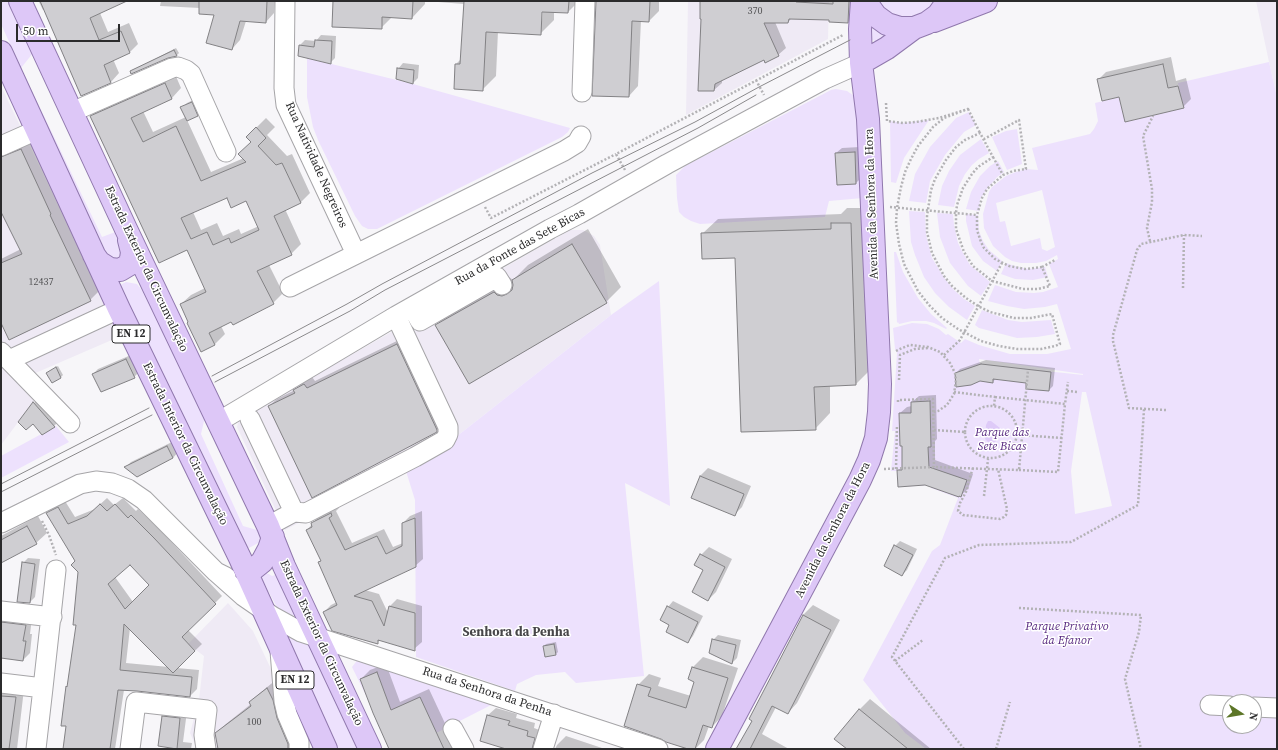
<!DOCTYPE html>
<html>
<head>
<meta charset="utf-8">
<style>
  body { margin:0 }
  #map { position:relative; width:1278px; height:750px; overflow:hidden; background:#f7f6f9; font-family:"Source Serif 4",serif }
  canvas { display:block }
  .frame { position:absolute; inset:0; border:2px solid #2b2b2c; pointer-events:none }
  .north { position:absolute; left:1222px; top:694px; width:40px; height:40px; box-sizing:border-box; background:#fff; border:1px solid #aaaaab; border-radius:50%; rotate:102deg; font-size:11px; font-weight:700; line-height:16px; text-align:center; color:#2b2b2c }
  .north::after { content:''; display:block; margin:auto; width:14px; height:18px; background:#5d7628; clip-path:polygon(50% 0,100% 100%,50% 72%,0 100%) }
  .scale { position:absolute; left:16px; top:24px; width:104px; height:18px; box-sizing:border-box; border:2px solid #2b2b2c; border-top:0; padding-left:5px; font-size:12px; line-height:14px; white-space:nowrap; color:#2b2b2c; -webkit-text-stroke:3px #fff; paint-order:stroke }
</style>
</head>
<body>
<div id="map">
<canvas width="1278" height="750"></canvas>
<div class="frame"></div>
<div class="north">N</div>
<div class="scale">50 m</div>
</div>
<script>
const context = document.querySelector('canvas').getContext('2d');
context.lineJoin = 'round';
function fill(path, color) { context.fillStyle = color; context.fill(path, 'evenodd'); }
const shape = rows => new Path2D(rows.map(r => 'M' + r).join(''));
function trace(path, color, width, dash) { context.strokeStyle = color; context.lineWidth = width; context.lineCap = dash ? 'butt' : 'round'; context.setLineDash(dash || []); context.stroke(path); }
function drawText(font, color, halo, rows, align = 'center') {
  context.font = font + ' "Source Serif 4",serif'; context.lineWidth = 3; context.setLineDash([]); context.textBaseline = 'middle'; context.strokeStyle = halo; context.fillStyle = color; for (const [text, x, y, turn = 0] of rows) {
    context.save(); context.translate(x, y); context.rotate((+turn || 0) * Math.PI / 180); context.textAlign = isNaN(turn) ? turn : align; if (halo) context.strokeText(text, 0, 0); context.fillText(text, 0, 0); context.restore();
  }
}
fill(shape([
  [688,1,829,1,828,39,686,115],
  [1256,1,1277,1,1277,97,1269,62],
  [1,86,121,336,17,381,34,401,1,445],
  [570,230,583,230,594,236,600,245,611,315,419,466,405,468,285,530,237,427,239,419],
  [228,603,253,631,309,749,197,749,190,733,199,700,204,656,188,644]
]), '#efeaf5');
fill(shape([
  [1,1,9,1,33,53,21,68,102,237,118,231,125,259,108,262,24,84,21,68,1,24],
  [875,1,939,1,915,19,891,16],
  [869,23,891,34,887,44,864,38],
  [307,58,413,84,570,128,568,132,562,137,377,229,368,229,362,226,355,216,318,140,313,127,307,97],
  [1269,62,1277,97,1277,749,926,749,905,733,863,680,932,551,940,545,958,498,931,488,931,485,898,487,897,471,891,471,895,431,892,431,897,353,895,349,893,328,912,323,927,324,939,329,946,335,948,334,961,343,965,339,979,345,1010,354,1047,354,1071,349,1057,304,1045,307,1024,309,1007,306,988,301,995,285,1016,292,1034,293,1043,292,1058,287,1049,264,1058,259,1057,255,1046,261,1036,263,1021,263,1012,261,1005,257,993,246,984,228,983,214,989,192,992,187,1006,176,1016,172,1026,169,1038,170,1032,148,1090,134,1094,129,1098,121,1095,103,1120,97,1126,122,1183,108,1178,83],
  [1042,190,1055,247,1047,251,1042,249,1040,238,1011,246,1005,221,1000,222,996,203],
  [979,359,1083,374,1083,375,980,364],
  [1082,392,1086,392,1112,506,1075,514,1071,471],
  [1230,702,1254,702,1254,726,1230,726],
  [836,89,847,91,857,98,863,198,829,201,825,217,700,224,691,221,684,217,679,212,677,198,676,175,685,166,831,90],
  [969,112,976,125,964,132,945,155,930,181,926,203,909,201,915,174,930,147,956,118],
  [929,120,904,158,896,183,891,182,890,121,903,123],
  [1017,129,1022,164,1007,170,992,137,1006,131],
  [981,139,989,153,979,159,972,165,965,174,959,186,954,207,938,205,942,186,949,171,960,155],
  [998,161,1004,172,997,177,987,189,980,199,979,211,966,209,971,192,980,176,990,166],
  [909,211,925,212,926,235,932,258,945,279,954,290,964,299,975,306,967,320,949,307,935,293,924,277,915,255,911,242],
  [937,213,953,214,954,225,958,243,963,253,970,265,990,282,981,296,968,286,950,263,940,237],
  [966,214,978,215,979,231,983,241,989,250,1002,261,997,271,983,261,972,246,966,221],
  [894,252,896,252,903,272,918,298,931,314,947,328,946,329,934,323,926,321,912,321,899,324,898,322,897,323],
  [1006,263,1018,267,1028,269,1045,267,1048,277,1033,280,1015,279,1001,274],
  [659,281,670,506,625,483,644,676,576,683,565,672,536,675,517,684,515,691,416,657,415,500,405,468,419,466,611,315],
  [126,282,137,284,145,294,205,417,201,434,243,526,257,530,262,541,247,549,120,285],
  [982,310,1008,320,1022,322,1051,320,1055,334,1037,337,1017,338,979,328,975,325],
  [56,426,69,442,1,478,1,456],
  [262,570,272,576,278,574,295,613,293,616,290,617,279,611,259,574],
  [286,633,308,641,360,749,336,749,283,636],
  [359,658,493,704,405,749,392,749,352,667]
]), '#ede1fd');
fill(shape([
  [988,421,991,421,1000,428,999,437,995,442,988,442,985,439,986,425]
]), '#decaf8');
fill(shape([
  [37,1,121,1,100,13,108,32,129,23,138,44,130,52,113,59,119,73,111,82,81,95,44,9,43,10,39,2,37,2],
  [161,1,275,1,274,13,266,22,246,21,240,40,232,49,215,14,200,8,160,6],
  [334,1,579,1,568,12,554,12,554,20,540,34,498,31,496,76,482,90,455,88,456,64,461,59,464,4,425,1,425,4,412,18,392,17,381,28],
  [541,7,543,7,542,21,540,21],
  [596,1,659,1,659,11,649,21,641,20,638,86,629,96],
  [701,1,855,1,855,14,848,22,830,19,792,18,788,22,775,22,786,48,778,55,764,58,722,80,722,83,714,90,702,18],
  [321,35,336,36,335,58,330,63,300,45,305,40,316,41],
  [176,48,179,53,177,55,167,57,131,71],
  [1171,57,1176,81,1186,78,1191,99,1183,107,1120,96,1098,80,1106,72],
  [403,63,419,65,418,78,413,83,398,69],
  [175,74,181,88,172,98,143,111,153,132,186,117,182,108,187,103,197,98,202,110,197,115,187,120,211,172,244,158,252,141,247,137,266,118,275,127,267,135,287,156,292,154,310,193,300,203,285,209,301,244,291,254,269,265,283,293,273,303,221,326,225,334,215,344,202,351,181,304,191,295,205,288,187,249,91,116,101,106],
  [227,197,247,200,259,226,241,234,239,229,223,236,217,223,201,230,193,212],
  [31,140,100,290,90,300,1,321,1,259,21,249,3,215,1,216,1,152],
  [860,147,861,178,856,183,838,184,836,153,842,148],
  [847,208,866,208,871,369,856,384,830,385,830,413,815,429,736,257,702,234,718,219,841,214],
  [588,229,621,287,606,302,436,325,452,310,509,277,513,280,528,265],
  [405,337,444,423,436,431,269,406,277,399,295,390,303,382,312,377,315,381],
  [131,355,139,372,134,377,93,374,98,369],
  [986,360,1055,368,1053,386,1049,390,1028,382,996,378,993,382,956,373,960,369],
  [58,366,63,375,60,378,47,373],
  [936,395,937,439,935,441,935,460,973,474,968,489,961,495,898,471,903,466,900,413,907,407,912,406,912,402,919,396],
  [38,398,58,422,54,426,33,422,19,422],
  [172,442,178,452,173,458,126,467,131,462],
  [708,468,751,486,742,507,734,515,700,476],
  [107,498,114,505,123,498,136,511,138,509,161,531,222,596,188,630,202,644,177,668,199,670,197,689,190,696,124,690,115,749,64,749,67,725,67,687,69,685,78,624,79,571,76,561,47,513,54,506,65,501,75,517,95,509],
  [130,564,150,585,133,602,115,577],
  [130,628,169,667,126,663],
  [338,506,339,508,336,511,352,543,384,529,393,547,403,543,403,523,410,516,422,511,423,559,415,566,365,590,379,594,388,613,390,606,397,599,422,606,422,642,414,649,380,640,377,643,324,612,331,605,337,602,319,562,322,560,307,530,319,516],
  [38,516,47,533,36,543,1,562,1,536],
  [900,541,917,549,907,570,902,575,895,546],
  [709,547,732,559,716,592,708,600,704,569,701,555],
  [28,558,40,559,35,597,30,602,23,563],
  [673,601,703,616,693,636,688,642,670,624,668,607],
  [813,605,840,620,797,703,788,713,776,707,762,734,789,749,737,749,753,720,803,615],
  [1,612,32,618,30,634,32,634,30,653,23,660,1,657],
  [718,635,741,640,737,658,732,663,713,640],
  [556,642,558,652,556,654,544,646,546,644],
  [703,657,738,668,722,716,712,727,709,726,704,740,695,749,691,749,638,685,649,674,661,678,658,686,691,696,696,681,689,679,693,667],
  [386,664,400,702,429,689,457,749,390,749,361,679,370,670],
  [277,679,297,734,290,749,219,749,216,734,226,724,251,704,250,702,260,693],
  [24,689,17,749,1,749,1,691],
  [870,699,931,749,848,749,836,739,860,709],
  [496,708,517,714,516,718,535,723,534,728,542,731,543,749,509,749,488,715],
  [170,710,187,711,183,742,192,743,191,749,168,749,163,716],
  [566,736,605,749,555,749,557,745]
]), '#0003');
const building = shape([
  [40,1,127,1,90,18,99,40,121,31,130,53,104,65,111,83,81,96,40,1],
  [199,1,267,1,266,23,240,21,232,50,206,43,214,15,199,14,199,1],
  [333,1,413,1,412,19,382,17,382,29,332,27,333,1],
  [464,1,569,1,568,13,542,12,541,35,486,32,483,91,454,89,455,64,460,64,464,1],
  [596,1,650,1,649,22,632,21,629,97,592,96,596,1],
  [700,1,796,1,796,2,833,4,833,1,849,1,848,23,829,22,829,20,789,19,788,23,764,23,779,56,765,63,764,60,715,84,714,91,698,91,701,19,700,19,700,1],
  [315,40,332,41,331,64,298,56,299,45,314,47,315,40],
  [174,50,177,56,168,58,131,74,130,71,174,50],
  [1163,64,1168,88,1178,86,1184,108,1125,122,1119,97,1102,101,1097,79,1163,64],
  [397,68,414,70,413,84,396,79,397,68],
  [165,83,172,99,131,118,143,142,176,126,201,181,246,162,238,154,251,142,246,137,256,127,266,138,258,146,276,165,282,163,301,203,274,216,292,255,257,271,274,304,233,325,231,322,209,333,215,345,201,352,187,323,188,322,180,304,206,292,187,250,159,263,90,116,165,83],
  [227,198,231,208,246,201,259,230,231,243,229,238,213,245,207,232,191,239,181,218,227,198],
  [192,102,198,116,187,121,180,107,192,102],
  [21,149,51,214,50,215,91,301,9,340,1,323,1,263,22,254,1,212,1,157,21,149],
  [855,152,856,184,837,185,835,153,855,152],
  [831,223,851,223,856,385,814,387,816,430,741,432,735,258,702,259,701,233,831,229,831,223],
  [572,244,607,303,469,384,435,325,494,292,497,295,502,296,507,294,512,290,513,285,512,280,572,244],
  [397,344,437,430,437,432,312,498,268,406,295,393,293,390,304,384,307,388,397,344],
  [126,359,135,378,101,392,92,374,126,359],
  [981,364,1051,372,1049,391,1026,389,1026,383,993,379,993,383,980,381,971,385,956,387,955,373,981,364],
  [56,367,61,378,52,383,46,373,56,367],
  [930,401,931,447,928,447,929,467,967,480,961,497,959,496,959,497,925,485,898,487,897,470,902,470,902,446,900,446,899,413,911,413,911,402,930,401],
  [33,402,55,427,42,435,33,424,26,430,18,422,33,402],
  [167,446,173,458,137,477,124,467,167,446],
  [700,476,744,494,735,516,691,498,700,476],
  [100,504,107,511,115,504,128,518,131,515,154,538,216,604,182,637,195,651,173,673,124,624,120,670,192,677,190,697,137,691,118,690,110,749,63,749,66,726,61,726,66,686,67,687,76,625,73,625,78,572,71,565,75,561,46,513,58,507,68,524,87,516,100,504],
  [130,565,149,585,125,609,108,584,130,565],
  [331,513,332,516,329,518,345,550,377,536,386,554,402,546,402,523,415,518,416,567,354,596,372,601,384,626,389,606,415,613,415,651,378,640,378,644,332,631,323,612,337,605,318,562,321,561,306,530,312,527,311,523,331,513],
  [27,526,37,544,1,563,1,540,27,526],
  [894,545,913,555,902,576,884,566,894,545],
  [700,554,725,567,708,601,692,592,703,570,694,565,700,554],
  [22,562,35,564,30,603,17,602,22,562],
  [667,606,698,622,688,643,666,632,669,625,660,620,667,606],
  [803,615,831,630,788,714,772,706,750,749,736,749,752,721,749,719,803,615],
  [1,622,26,625,23,641,26,641,23,661,1,658,1,622],
  [712,639,736,645,732,664,709,653,712,639],
  [554,644,556,655,545,657,543,646,554,644],
  [692,667,728,678,712,728,703,725,695,749,688,749,666,742,661,739,624,726,637,684,651,688,648,696,686,708,694,682,688,679,692,667],
  [377,672,391,710,420,697,444,749,389,749,373,713,360,679,377,672],
  [267,688,273,700,277,718,288,744,288,749,218,749,215,733,251,706,249,702,267,688],
  [1,696,16,697,9,749,1,749,1,696],
  [859,709,908,749,847,749,834,739,859,709],
  [487,715,510,721,508,725,528,731,527,736,535,738,532,749,506,749,480,741,487,715],
  [162,716,180,718,177,749,158,746,162,716]
]);
fill(building, '#cfced2');
trace(building, '#828184', 1);
const minor = shape([
  [285,1,284,88,286,105,356,254],
  [582,92,585,1],
  [72,112,172,68,178,67,186,70,191,74,226,152],
  [1,146,37,130],
  [290,287,564,151,577,143,581,136],
  [412,307,420,321,497,277,502,285],
  [1,352,70,423],
  [9,360,119,309],
  [250,419,294,512],
  [218,422,396,316,550,229,579,214,667,164,825,79,861,63],
  [1,523,80,484,96,481,112,483,128,489,144,500,216,572,226,577],
  [268,526,294,512,306,513,415,457,445,440,448,434,448,427,396,316],
  [216,572,243,596,272,616,301,632,658,749],
  [1,611,52,617],
  [280,651,284,701,287,714,299,742,299,749],
  [1,683,43,688],
  [1210,705,1230,706],
  [1254,707,1277,708],
  [453,729,464,749],
  [36,749,43,688,56,570],
  [130,749,136,702,207,710,204,735,206,749],
  [543,749,554,714]
]);
const major = shape([
  [20,1,126,229,268,526,284,566,370,749],
  [865,1,876,16,887,24,900,28,914,28,927,23,938,15,948,1],
  [934,21,986,1],
  [1,52,119,309,240,558,326,749],
  [861,63,887,48,914,28],
  [94,255,99,262,110,269,120,270,130,264,131,259,132,252,129,240],
  [247,574,262,562,269,549,273,537],
  [717,749,860,480,869,460,876,438,879,412,880,384,868,119,861,63,860,29,862,1]
]);
trace(minor, '#a6a5a8', 21);
trace(major, '#9078ad', 24);
trace(shape([
  [756,80,764,95],
  [886,103,887,121,903,123,916,122,939,118,968,109,944,118,933,127,918,146,911,159,905,172,901,187,897,208,896,223,899,244,904,264,918,291,929,305,942,318,958,329,981,341,999,346,1017,349,1041,349,1055,346,1060,344,1052,314,1031,318,1014,318,990,312,978,306,966,298,952,286,944,276,932,253,927,232,927,216,931,190,935,179,946,160,956,147,965,140,980,133,993,157,978,167,972,174,963,188,957,205,956,213,956,229,964,252,973,266,992,281,1023,289,1038,289,1050,286,1042,267,1025,269,1009,266,995,259,984,248,981,242,977,230,977,215,982,198,987,189,1003,175,1013,171,1026,169,1019,120,984,139],
  [968,109,980,133],
  [993,157,1003,175],
  [625,170,616,154,843,35],
  [485,207,491,218,616,154],
  [890,207,977,215],
  [1150,241,1147,228,1152,202,1152,189,1143,136,1153,116],
  [1042,267,1055,260],
  [1183,288,1184,235],
  [896,351,902,348,910,345,928,347,940,352,950,363,955,373,956,380,954,394,947,405,938,411,933,412],
  [944,355,960,340,1002,263],
  [899,380,900,355,915,349,929,348],
  [1067,391,1078,392],
  [954,392,995,397,994,406],
  [995,397,1065,404,1068,382],
  [898,402,898,400,933,399,934,467],
  '965 432a26 26 0 1 1 52 0a26 26 0 1 1-52 0Z',
  [1166,410,1129,408,1113,341,1113,335,1137,250,1141,244,1184,235,1202,236],
  [934,430,965,432],
  [1020,435,1062,438],
  [973,468,968,483,967,490,960,503,958,511,963,515,1000,519,1004,517,1006,515,1007,509,998,469],
  [884,469,934,467,987,469,988,459],
  [896,469,897,425],
  [1019,470,1058,472,1065,404],
  [984,496,987,469,1019,470,1028,370],
  [42,521,49,535,56,555],
  [1019,608,1141,615,1139,632,1125,679,1141,749],
  [895,661,923,640],
  [964,749,892,657,945,558,979,545,1071,542,1138,505,1144,409],
  [996,749,1010,702]
]), '#b3b2b5', 2.5, [2, 2]);
trace(minor, '#fff', 19);
trace(major, '#ddc7f7', 22);
trace(shape([
  [212,376,347,304,382,284,592,173,695,122,759,87,850,40],
  [215,382,350,311,385,290,698,128,756,95],
  [1,484,149,408],
  [1,492,152,415]
]), '#8a898b', 1);
drawText('10px', '#545456', null, [
  ["370",755,11],
  ["12437",41,282],
  ["100",254,722]
]);
for (const [x, y, w] of [
  [131,334,38],
  [295,680,38]
]) { const box = new Path2D(); box.roundRect(x - w / 2, y - 9, w, 18, 3); context.fillStyle = '#fff'; context.fill(box); trace(box, '#2b2b2c', 1); }
drawText('bold 11px', '#2b2b2c', null, [
  ["EN 12",131,334],
  ["EN 12",295,680]
]);
drawText('12px', '#2b2b2c', '#fff', [
  ["Rua Natividade Negreiros",316,165,66],
  ["Avenida da Senhora da Hora",872,204,-92],
  ["Rua da Fonte das Sete Bicas",520,247,-29],
  ["Estrada Exterior da Circunvalação",146,269,65],
  ["Estrada Interior da Circunvalação",185,444,64],
  ["Avenida da Senhora da Hora",833,530,-63],
  ["Estrada Exterior da Circunvalação",321,643,65],
  ["Rua da Senhora da Penha",487,692,18]
]);
drawText('italic 12px', '#592b81', '#fff', [
  ["Parque das",1002,433],
  ["Sete Bicas",1002,447],
  ["Parque Privativo",1067,627],
  ["da Efanor",1067,641]
]);
drawText('bold 13px', '#474649', '#fff', [
  ["Senhora da Penha",516,633]
]);
</script>
</body>
</html>
